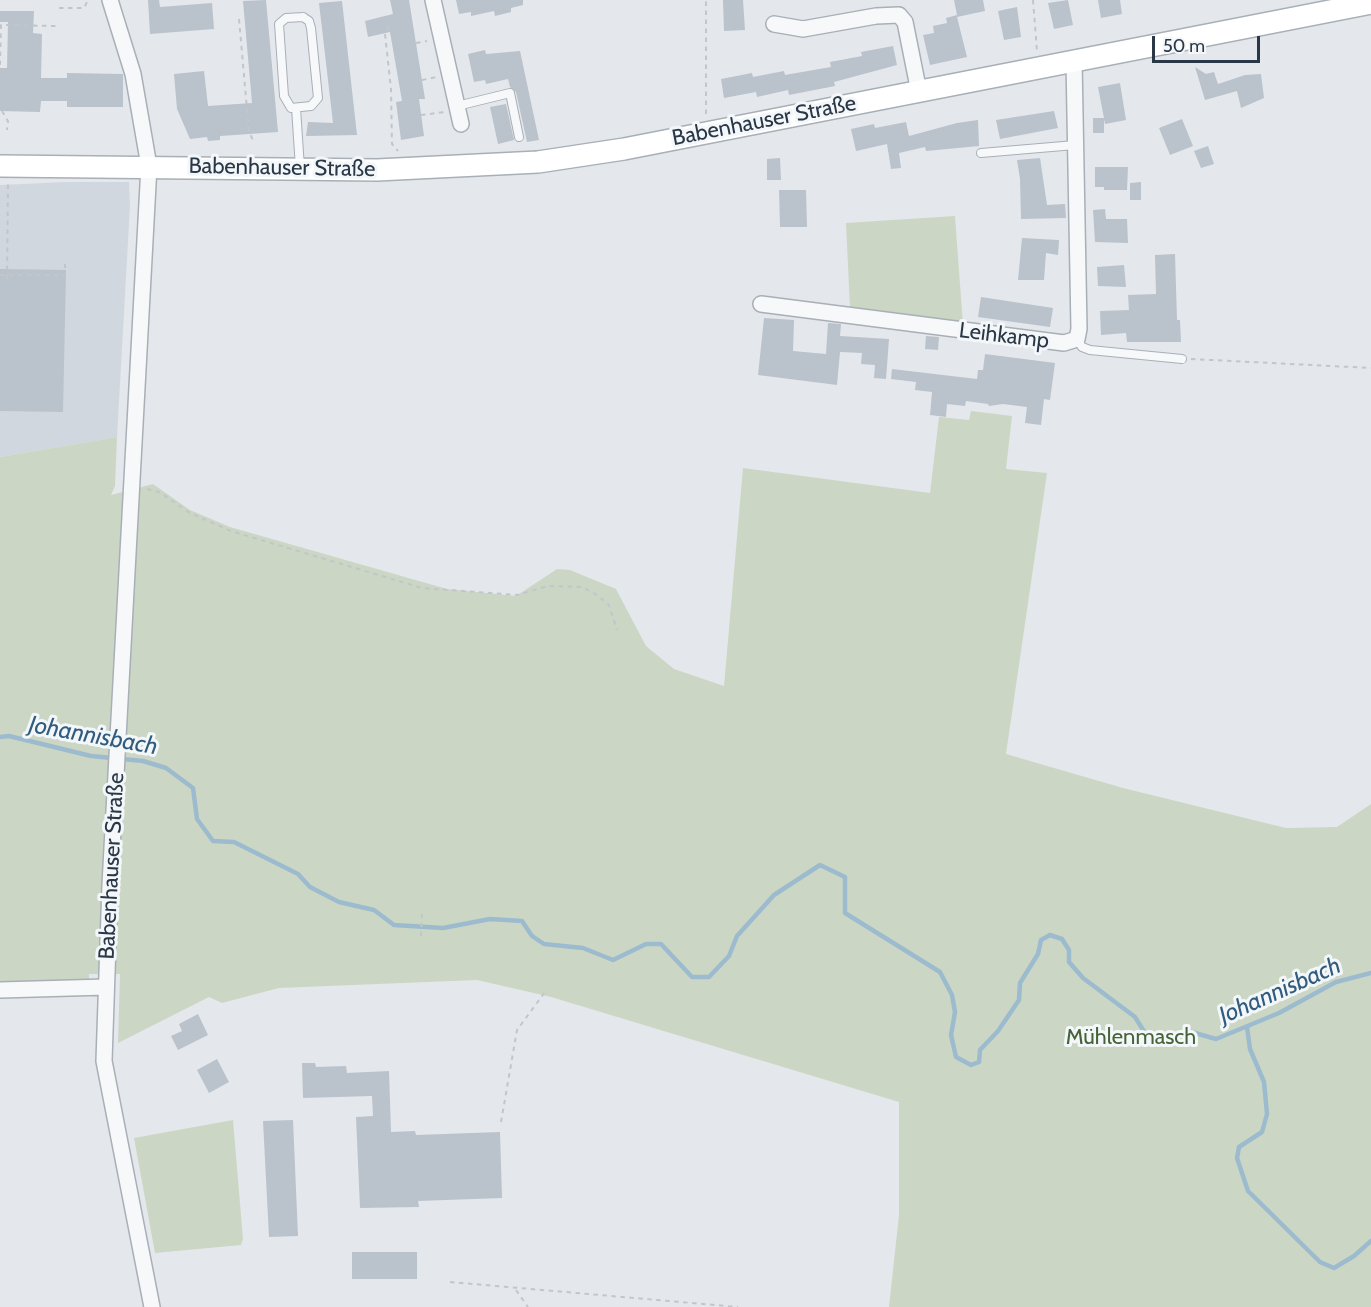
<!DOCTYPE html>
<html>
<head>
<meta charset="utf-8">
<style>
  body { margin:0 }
  #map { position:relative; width:1371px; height:1307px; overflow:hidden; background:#e4e8ec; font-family:Cabin,sans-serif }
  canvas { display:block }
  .scale { position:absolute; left:1152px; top:36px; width:108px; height:27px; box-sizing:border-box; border:3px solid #2a3746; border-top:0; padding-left:8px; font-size:18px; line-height:21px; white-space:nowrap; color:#2a3746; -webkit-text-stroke:4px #f4f7f9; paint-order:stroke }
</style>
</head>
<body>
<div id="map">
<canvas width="1371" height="1307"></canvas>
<div class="scale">50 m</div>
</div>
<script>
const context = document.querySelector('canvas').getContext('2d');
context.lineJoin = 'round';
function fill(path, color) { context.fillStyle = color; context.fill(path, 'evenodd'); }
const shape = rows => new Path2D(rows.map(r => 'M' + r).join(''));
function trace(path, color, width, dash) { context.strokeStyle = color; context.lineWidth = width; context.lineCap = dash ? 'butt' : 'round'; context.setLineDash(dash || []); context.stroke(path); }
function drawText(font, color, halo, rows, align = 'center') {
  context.font = font + ' Cabin,sans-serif'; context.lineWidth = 6; context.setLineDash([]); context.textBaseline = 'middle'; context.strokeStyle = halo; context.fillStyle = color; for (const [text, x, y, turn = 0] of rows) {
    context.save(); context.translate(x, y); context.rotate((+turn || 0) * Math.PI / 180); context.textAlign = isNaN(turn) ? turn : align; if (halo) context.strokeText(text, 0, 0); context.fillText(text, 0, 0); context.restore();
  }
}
fill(shape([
  [66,182,129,182,130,206,117,437,0,457,0,185]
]), '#d1d7df');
fill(shape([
  [955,216,963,325,850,309,846,223],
  [971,411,1012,416,1006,469,1047,473,1006,754,1123,788,1286,828,1337,827,1371,804,1371,1307,889,1307,899,1215,899,1102,551,997,477,980,279,988,222,1003,209,997,118,1043,120,974,89,974,89,980,0,982,0,457,117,437,115,486,111,495,153,484,190,510,230,527,447,589,516,596,557,569,570,570,616,589,646,646,674,669,724,686,743,468,930,493,939,417,969,420],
  [233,1120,243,1239,241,1245,155,1253,134,1138]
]), '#cbd7c4');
trace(shape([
  [0,737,9,736,91,756,143,761,166,768,193,788,197,819,213,841,234,842,298,874,310,887,339,902,374,910,394,925,443,928,490,919,522,921,532,936,544,944,583,948,613,960,646,944,661,944,692,977,709,977,729,956,737,936,774,895,820,865,845,877,845,913,940,972,952,995,955,1012,951,1035,956,1057,971,1065,979,1062,980,1050,998,1031,1019,1000,1020,983,1038,954,1041,940,1050,935,1062,939,1069,950,1069,962,1083,978,1135,1017,1145,1033,1158,1042,1188,1031,1216,1039,1279,1013,1336,982,1371,973],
  [1247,1027,1250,1049,1264,1082,1267,1114,1262,1132,1239,1147,1237,1158,1248,1191,1320,1262,1334,1268,1354,1256,1371,1241]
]), '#9dbbce', 4.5);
fill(shape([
  [148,0,159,0,160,7,212,3,214,29,150,34],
  [266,0,278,132,220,136,220,140,208,141,207,137,190,139,177,109,174,74,204,71,208,106,252,103,243,1],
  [390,0,409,0,425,99,419,99,424,136,401,140,396,102,402,101,390,32,368,37,365,21,393,14],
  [456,0,523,0,523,5,511,8,511,12,495,16,494,11,471,16,471,12,459,14],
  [723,0,743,0,745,30,724,31],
  [954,0,983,0,985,11,957,17,967,57,930,65,923,35,934,33,933,26,947,23,946,18,957,15],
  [1068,0,1073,25,1054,29,1048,3],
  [1098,0,1120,0,1122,14,1101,18],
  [342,1,357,135,306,136,308,122,333,123,319,3],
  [1017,7,1021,37,1004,40,998,11],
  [0,11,34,11,33,33,42,34,41,78,67,78,67,73,123,74,123,107,67,107,67,101,41,101,40,112,0,111,0,68,7,68,8,22,0,22],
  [893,46,897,65,834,82,835,86,789,95,788,90,757,97,756,92,724,98,721,79,752,73,753,77,784,71,785,75,802,72,831,67,830,62,862,56,861,52],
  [485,50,486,54,520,51,539,140,527,142,516,92,510,87,508,79,486,84,485,80,474,82,468,54],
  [1195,67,1206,74,1214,72,1218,84,1245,75,1261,74,1264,98,1241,108,1237,91,1205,100],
  [1120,83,1126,120,1105,124,1104,119,1104,133,1093,133,1093,118,1104,118,1098,87],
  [506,104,514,140,498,144,490,107],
  [1054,111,1058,128,1000,139,996,120],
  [1182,119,1193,146,1170,155,1159,128],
  [978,120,979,146,926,151,925,147,899,153,901,168,891,169,887,144,856,151,851,129,874,124,875,128,906,122,909,136,957,123],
  [1208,146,1214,164,1201,168,1194,151],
  [780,158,781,180,767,180,767,159],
  [1040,158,1047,205,1065,204,1066,218,1021,219,1020,179,1017,160],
  [1095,167,1128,167,1127,190,1104,190,1104,187,1095,187],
  [1141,182,1141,200,1130,200,1130,183],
  [779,190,806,190,807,227,780,227],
  [1105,209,1106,219,1127,219,1128,243,1095,242,1093,210],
  [1022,238,1059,240,1058,255,1046,253,1044,280,1018,280],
  [1175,254,1177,320,1180,320,1181,342,1127,342,1126,333,1101,335,1100,311,1129,310,1128,295,1156,294,1155,255],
  [1124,265,1126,287,1098,286,1097,267],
  [0,269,66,270,63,412,0,411],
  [981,297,1053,308,1050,327,978,317],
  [764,318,794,320,793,351,826,354,828,323,841,324,840,336,889,339,886,379,874,378,875,365,861,364,862,353,840,352,837,385,758,375],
  [926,336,939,337,938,350,925,349],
  [985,354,1055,363,1050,400,1044,399,1041,425,1025,423,1027,407,1003,404,989,406,988,404,966,401,965,406,947,404,946,417,930,415,932,392,915,390,916,382,891,379,892,369,977,379,978,370,983,370],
  [198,1014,208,1035,178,1050,171,1036,182,1031,179,1024],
  [217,1059,229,1082,209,1093,197,1070],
  [302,1063,315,1063,316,1067,346,1066,347,1073,389,1071,391,1132,415,1131,416,1135,500,1132,502,1198,418,1201,419,1207,360,1208,356,1117,373,1116,372,1096,303,1098],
  [293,1120,298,1236,269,1237,263,1121],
  [352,1252,417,1252,417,1279,352,1279]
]), '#bac2cb');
const lane = shape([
  [303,17,309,21,311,28,318,98,311,106,291,108,284,96,279,24,286,18,303,17],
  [457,106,510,93,519,137],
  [296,108,300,168],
  [981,153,1075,145],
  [1077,339,1082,347,1090,350,1182,359]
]);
const street = shape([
  [110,0,133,74,149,166,110,885,104,1061,152,1307],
  [433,0,461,124],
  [774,24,803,29,876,16,899,15,905,22,917,82,923,90],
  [761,304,1064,343,1077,339,1079,329,1074,61],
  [0,990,106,987]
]);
const secondary = shape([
  [0,166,377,170,538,162,624,149,1371,3]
]);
trace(lane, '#a8afb7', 10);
trace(street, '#a8afb7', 18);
trace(secondary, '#a8afb7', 24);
trace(shape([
  [1033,0,1037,51],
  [59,8,84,8,88,0],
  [239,19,249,132,253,140],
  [389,26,385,34,391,89,392,144,398,151],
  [416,43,427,41],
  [0,65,1,25,57,26],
  [422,80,437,77],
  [2,111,8,121,7,130],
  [706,114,706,0],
  [421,115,445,112],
  [0,275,65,275,65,264],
  [7,279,8,183],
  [1191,359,1371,368],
  [147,489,159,492,190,513,231,531,422,588,517,595,548,586,582,587,597,595,609,605,617,630],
  [421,936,422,912],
  [501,1122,517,1030,545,992],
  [450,1282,738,1307],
  [516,1290,528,1307]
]), '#c2c6cb', 2, [4.5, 4.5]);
trace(lane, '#f7f8fa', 8);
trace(street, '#f7f8fa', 15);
trace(secondary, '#fff', 21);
drawText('22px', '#2a3746', '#f4f7f9', [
  ["Babenhauser Straße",764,121,-11],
  ["Babenhauser Straße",282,168,1],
  ["Leihkamp",1004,336,7],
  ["Babenhauser Straße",112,866,-87]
]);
drawText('22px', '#446336', '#f4f7f9', [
  ["Mühlenmasch",1131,1038]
]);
drawText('italic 24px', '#305c7e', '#f4f7f9', [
  ["Johannisbach",93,736,10],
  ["Johannisbach",1280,991,-24]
]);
</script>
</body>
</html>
